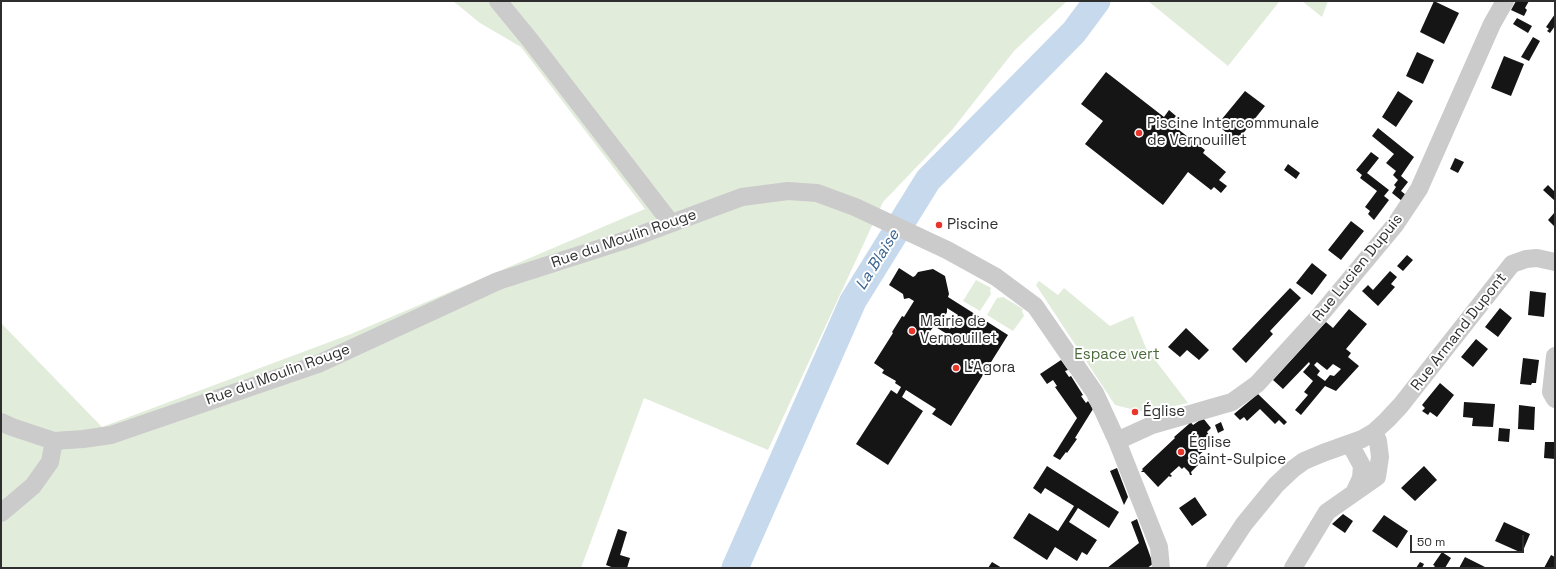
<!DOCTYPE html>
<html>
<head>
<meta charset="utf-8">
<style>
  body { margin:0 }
  #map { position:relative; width:1556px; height:569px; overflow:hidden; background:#fff; font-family:"Space Grotesk",sans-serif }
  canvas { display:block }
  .frame { position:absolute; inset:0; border:2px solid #2e2e2e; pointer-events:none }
  .scale { position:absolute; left:1410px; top:535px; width:114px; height:18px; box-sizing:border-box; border:2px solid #2e2e2e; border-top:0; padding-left:5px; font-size:12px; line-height:14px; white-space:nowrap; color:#2e2e2e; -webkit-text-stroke:3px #fff; paint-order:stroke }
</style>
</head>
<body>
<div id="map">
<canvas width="1556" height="569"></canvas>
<div class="frame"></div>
<div class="scale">50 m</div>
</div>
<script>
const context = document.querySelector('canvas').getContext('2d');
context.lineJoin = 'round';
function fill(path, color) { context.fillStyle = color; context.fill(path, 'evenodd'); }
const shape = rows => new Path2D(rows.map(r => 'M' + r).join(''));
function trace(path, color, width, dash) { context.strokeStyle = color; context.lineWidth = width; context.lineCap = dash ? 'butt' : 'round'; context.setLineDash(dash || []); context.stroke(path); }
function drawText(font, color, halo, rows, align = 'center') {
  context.font = font + ' "Space Grotesk",sans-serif'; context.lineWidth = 4; context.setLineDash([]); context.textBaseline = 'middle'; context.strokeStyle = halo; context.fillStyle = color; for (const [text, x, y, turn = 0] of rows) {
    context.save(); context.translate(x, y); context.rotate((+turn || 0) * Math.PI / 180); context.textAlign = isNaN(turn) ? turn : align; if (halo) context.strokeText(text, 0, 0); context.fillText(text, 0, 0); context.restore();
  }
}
fill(shape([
  [453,1,1067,1,1014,51,952,130,883,202,768,450,644,398,581,568,1,568,1,323,102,427,351,334,645,209,521,47,480,23],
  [1148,1,1278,1,1279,2,1228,66],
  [1302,1,1328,1,1322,17],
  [976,280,991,288,990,290,991,294,980,311,963,301],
  [1039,281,1058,295,1064,288,1110,326,1133,316,1146,348,1188,403,1152,411,1139,411,1115,405,1036,285],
  [1003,297,1023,309,1022,311,1024,316,1013,331,987,315,997,298]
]), '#e2ecdb');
trace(shape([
  [735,568,853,301,928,180,1074,32,1097,1]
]), '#c7d9ec', 27);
fill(shape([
  [1434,1,1459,13,1444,44,1420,32],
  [1516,1,1529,1,1525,8,1527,10,1524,16,1511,10],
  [1555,14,1555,26,1550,33,1547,31,1549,29,1546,27],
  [1517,18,1532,26,1528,33,1513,24],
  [1533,37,1540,41,1529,61,1521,57],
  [1417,52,1434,60,1423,84,1406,76],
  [1504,56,1524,64,1511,96,1491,88],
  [1106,72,1164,117,1169,110,1176,116,1170,123,1205,150,1203,153,1226,172,1219,180,1227,186,1221,193,1214,187,1211,190,1188,172,1163,205,1085,144,1103,121,1081,104],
  [1245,91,1265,106,1237,141,1217,125],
  [1398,91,1413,101,1396,127,1382,117],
  [1378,128,1414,157,1401,176,1408,182,1401,191,1406,195,1402,201,1392,193,1396,187,1394,185,1398,180,1393,175,1396,171,1386,163,1394,154,1372,136],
  [1371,152,1379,158,1367,173,1389,190,1384,196,1389,200,1374,220,1368,214,1370,211,1365,207,1377,191,1360,178,1362,175,1356,170],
  [1455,158,1464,162,1458,173,1450,169],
  [1288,164,1300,173,1296,179,1284,170],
  [1548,185,1555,192,1555,201,1543,190],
  [1555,212,1555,227,1548,220],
  [1351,221,1364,231,1341,260,1328,250],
  [1407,255,1413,260,1403,271,1397,266],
  [1312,263,1327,275,1312,295,1296,283],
  [899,268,913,277,915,276,918,272,933,269,945,276,949,294,948,297,1008,335,951,426,932,414,936,409,906,390,902,397,923,411,888,465,856,444,891,390,897,394,901,387,895,383,896,381,882,373,884,370,874,363,893,333,892,332,902,316,904,317,914,301,909,298,904,299,903,294,889,285],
  [947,308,958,315,950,329,937,321,940,317,945,316,947,312],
  [934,326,947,334,941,343,928,334],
  [1390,271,1397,277,1391,284,1395,287,1378,306,1362,291,1368,285,1373,290],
  [1290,288,1301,298,1270,331,1273,334,1246,363,1232,349],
  [1530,291,1546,293,1544,317,1528,315],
  [1500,308,1512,318,1498,337,1485,327],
  [1349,309,1367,324,1346,349,1351,353,1348,357,1359,366,1336,391,1325,386,1301,415,1295,410,1308,395,1304,392,1313,381,1303,372,1310,364,1309,362,1283,389,1273,380,1326,322,1333,328],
  [1317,362,1327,370,1333,364,1341,369,1334,376,1330,375,1325,381,1317,375,1320,371,1314,365],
  [1186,328,1209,350,1199,360,1187,350,1180,357,1168,347],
  [1476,339,1488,349,1473,367,1461,357],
  [1523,358,1539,360,1536,383,1532,383,1531,385,1520,384],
  [1061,360,1068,370,1065,371,1069,377,1071,376,1083,395,1081,396,1086,403,1088,401,1093,409,1075,438,1077,439,1067,453,1066,452,1060,460,1053,456,1077,418,1055,387,1057,386,1053,380,1047,384,1040,374],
  [1440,383,1454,395,1437,417,1430,412,1428,415,1422,411,1425,408,1422,405],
  [1258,394,1287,422,1284,425,1279,420,1275,424,1260,409,1247,421,1244,417,1240,420,1234,414],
  [1464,402,1495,404,1493,427,1472,426,1473,418,1463,417],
  [1519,405,1535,407,1534,430,1518,429],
  [1203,418,1211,428,1207,432,1209,435,1204,440,1204,442,1208,447,1198,456,1202,459,1205,459,1204,461,1202,461,1191,472,1192,475,1190,475,1189,472,1184,467,1182,469,1179,466,1170,474,1172,476,1170,477,1169,476,1158,487,1144,472,1141,472,1143,470,1142,469,1175,438,1174,437,1189,424,1188,423,1190,421,1193,425],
  [1221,422,1224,430,1218,433,1215,425],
  [1499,428,1510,429,1509,442,1498,441],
  [1545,442,1555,442,1555,459,1544,458],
  [1047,466,1119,512,1109,528,1078,508,1069,522,1097,540,1087,555,1082,552,1077,561,1055,547,1047,560,1013,538,1029,513,1058,531,1074,506,1045,488,1041,494,1033,488],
  [1424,466,1437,480,1415,501,1401,488],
  [1117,468,1128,497,1124,505,1110,471],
  [1195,497,1207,515,1192,526,1179,508],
  [1343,514,1353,521,1345,533,1332,524],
  [1384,515,1408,531,1397,548,1372,531],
  [1137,519,1153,564,1147,568,1107,568,1139,543,1131,522],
  [1504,522,1530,534,1522,553,1495,541],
  [618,529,627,532,620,555,630,558,627,568,614,568,606,565],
  [1442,552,1451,558,1445,568,1433,568,1435,566,1433,565],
  [1551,555,1555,557,1555,568,1544,568],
  [1465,557,1487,568,1459,568],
  [992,562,1002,568,988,568],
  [1420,562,1424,564,1422,568,1416,568]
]), '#151515');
trace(shape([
  [498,1,530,40,671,223],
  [1555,356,1551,392,1555,399],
  [1,422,12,427,54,441,83,439,111,435,318,364,498,281,629,239,742,197,788,191,817,193,855,207,947,250,996,277,1035,306,1095,393,1117,441,1159,547,1161,568],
  [1117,441,1152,425,1232,402,1257,384,1321,314,1395,225,1419,189,1492,24,1505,1],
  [1350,444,1362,466,1361,478,1354,493],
  [1,513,33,486,50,462,54,441],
  [1215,568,1244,524,1276,485,1293,469,1304,461,1323,453,1362,439,1374,432,1387,420,1401,405,1512,264,1526,259,1537,258,1555,262],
  [1293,568,1327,512,1377,477,1380,457,1378,441,1374,432]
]), '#cbcbcb', 18);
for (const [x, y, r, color] of [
  [1139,133,4,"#e8362d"],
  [939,225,4,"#e8362d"],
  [912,331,4,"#e8362d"],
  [956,368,4,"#e8362d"],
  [1135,412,4,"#e8362d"],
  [1181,452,4,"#e8362d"]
]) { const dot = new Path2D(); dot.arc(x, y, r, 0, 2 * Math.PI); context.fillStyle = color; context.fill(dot); trace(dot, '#fff', 1.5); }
drawText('15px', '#2e2e2e', '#fff', [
  ["Piscine Intercommunale",1147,124],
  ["de Vernouillet",1147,141],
  ["Piscine",947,225],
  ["Mairie de",920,322],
  ["Vernouillet",920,339],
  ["L'Agora",964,368],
  ["Église",1143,412],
  ["Église",1189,443],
  ["Saint-Sulpice",1189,460]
], 'left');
drawText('15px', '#2e2e2e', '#fff', [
  ["Rue du Moulin Rouge",624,239,-19],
  ["Rue Lucien Dupuis",1358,268,-51],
  ["Rue Armand Dupont",1459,332,-52],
  ["Rue du Moulin Rouge",278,375,-20]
]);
drawText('15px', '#4b6a3b', '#fff', [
  ["Espace vert",1117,355]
]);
drawText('italic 16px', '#3b6591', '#fff', [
  ["La Blaise",878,260,-58]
]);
</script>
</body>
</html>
